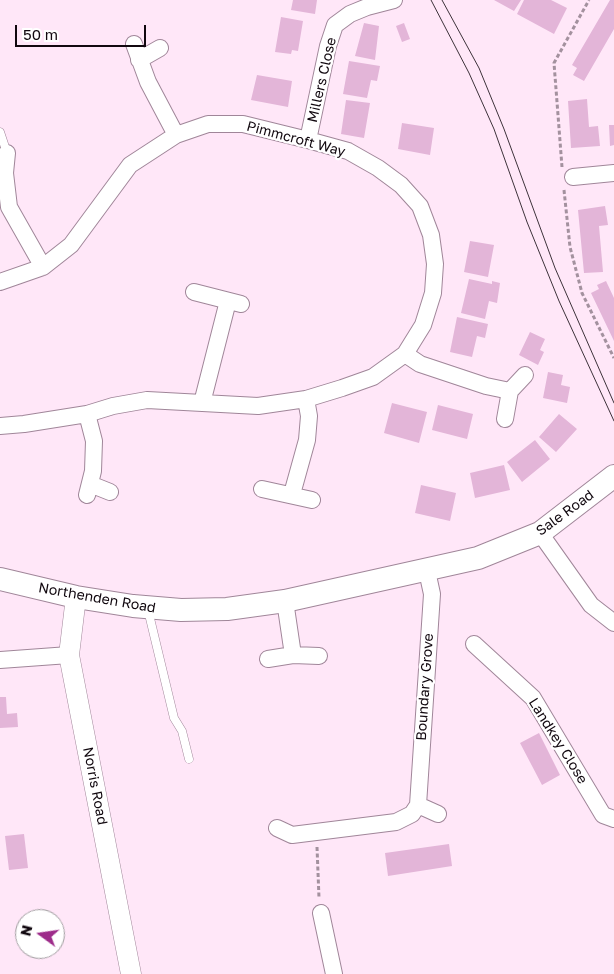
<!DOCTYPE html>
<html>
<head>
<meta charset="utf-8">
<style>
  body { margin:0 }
  #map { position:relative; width:614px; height:974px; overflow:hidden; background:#ffe7f8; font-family:"Golos Text",sans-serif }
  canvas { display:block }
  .north { position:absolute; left:15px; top:909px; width:50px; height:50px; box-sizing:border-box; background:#fff; border:1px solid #a09c9f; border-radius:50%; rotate:284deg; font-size:14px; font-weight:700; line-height:20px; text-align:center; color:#11080f }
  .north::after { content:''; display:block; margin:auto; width:18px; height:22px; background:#9d2c8a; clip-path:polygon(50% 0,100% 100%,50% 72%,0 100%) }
  .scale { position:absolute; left:15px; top:25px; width:131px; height:22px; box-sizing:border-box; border:2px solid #11080f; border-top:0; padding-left:6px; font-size:15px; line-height:18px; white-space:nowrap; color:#11080f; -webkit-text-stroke:4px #fff; paint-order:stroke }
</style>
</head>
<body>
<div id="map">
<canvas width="614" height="974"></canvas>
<div class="north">N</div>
<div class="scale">50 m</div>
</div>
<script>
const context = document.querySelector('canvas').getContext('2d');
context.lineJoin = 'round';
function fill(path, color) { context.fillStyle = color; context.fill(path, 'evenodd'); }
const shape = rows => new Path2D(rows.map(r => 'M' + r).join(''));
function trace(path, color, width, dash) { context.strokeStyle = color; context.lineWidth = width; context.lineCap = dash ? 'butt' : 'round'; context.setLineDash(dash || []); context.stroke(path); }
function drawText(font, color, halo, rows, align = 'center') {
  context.font = font + ' "Golos Text",sans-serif'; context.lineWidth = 4.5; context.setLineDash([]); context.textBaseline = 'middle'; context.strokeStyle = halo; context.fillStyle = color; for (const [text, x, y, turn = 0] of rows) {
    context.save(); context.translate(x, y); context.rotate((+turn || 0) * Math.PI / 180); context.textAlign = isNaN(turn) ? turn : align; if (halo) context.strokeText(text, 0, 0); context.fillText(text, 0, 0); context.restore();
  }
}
fill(shape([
  [293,0,317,0,315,14,291,10],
  [494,0,521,0,514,11],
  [524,0,551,0,567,8,554,34,517,14],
  [610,0,614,0,614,29,584,81,573,75,577,68,572,65],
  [281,17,303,21,298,51,292,50,291,54,275,52],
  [364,23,379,26,375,60,355,56],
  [404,23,410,39,402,42,396,26],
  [349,61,380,66,377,81,371,80,367,98,343,94],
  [257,75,292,81,288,107,251,100],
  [587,99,589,127,598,126,600,146,571,148,568,101],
  [346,100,370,103,364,138,341,134],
  [402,123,434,128,430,155,398,149],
  [609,125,614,125,614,145,610,146],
  [605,206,608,225,599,226,603,272,584,273,578,210],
  [470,241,494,245,488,277,464,272],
  [469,279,492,284,492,281,500,283,497,303,489,301,485,319,461,313],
  [606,281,614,298,614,341,591,293,599,289,597,285],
  [457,317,488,324,485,338,477,336,472,357,450,352],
  [530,332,545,339,540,350,544,352,538,365,519,355],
  [548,372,563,375,561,385,570,387,567,403,543,398],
  [392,403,427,412,419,443,384,433],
  [438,405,473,414,467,439,432,430],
  [559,414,577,429,556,452,539,437],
  [535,440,550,459,522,482,507,462],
  [504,465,510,490,475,498,470,473],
  [421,485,456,493,450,521,415,513],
  [0,697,6,697,7,714,17,713,18,727,0,728],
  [539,733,560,775,542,785,520,743],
  [24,834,28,868,9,870,5,836],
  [449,844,452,866,388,876,385,853]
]), '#e3b5d8');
const service = shape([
  [0,132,7,153],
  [148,610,174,718,182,731,189,759]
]);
const minor = shape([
  [134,44,148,82,176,135],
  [139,60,160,48],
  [308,140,328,46,335,25,350,14,367,7,394,0],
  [7,153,5,173,9,207,43,267],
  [573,177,614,173],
  [0,282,43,267,71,245,130,165,176,135,208,124,243,124,308,140,348,151,378,168,401,185,420,206,431,235,435,264,433,293,423,325,405,354,373,377,342,388,306,399,258,406,147,400,113,406,87,414,24,424,0,426],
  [194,292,241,304],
  [405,354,420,364,486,386,510,391],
  [202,403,228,301],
  [87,414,94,441,93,471,87,495],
  [505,419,510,391,525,375],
  [90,484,110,492],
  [262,489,312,500],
  [292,494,307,440,309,416,306,399],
  [540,533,591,605,614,623],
  [285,601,293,655],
  [474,644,533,698,603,815,614,819],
  [268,659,293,655,319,656],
  [0,660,69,655],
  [418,805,438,814],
  [277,828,292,835,396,822,412,814,418,805,432,594,427,571],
  [321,913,334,974]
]);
const tertiary = shape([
  [76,597,69,655,131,974]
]);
const secondary = shape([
  [0,579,76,597,133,606,181,610,227,609,285,601,478,558,540,533,614,476]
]);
trace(service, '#a08699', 9);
trace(minor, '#a08699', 18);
trace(tertiary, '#a08699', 21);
trace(secondary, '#a08699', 24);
trace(shape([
  [562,167,554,63,589,0],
  [564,190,570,247,582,293,614,358],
  [317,847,319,898]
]), '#a3919e', 3, [4, 2.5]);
trace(service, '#fff', 8);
trace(minor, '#fff', 16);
trace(tertiary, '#fff', 20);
trace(secondary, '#fff', 22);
trace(shape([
  [431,0,469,73,494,129,527,222,559,301,614,421],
  [442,0,479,68,504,129,555,268,614,403]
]), '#3d323a', 1);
drawText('14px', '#11080f', '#fff', [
  ["Millers Close",322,80,-77],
  ["Pimmcroft Way",296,139,15],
  ["Sale Road",565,513,-36],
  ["Northenden Road",97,598,10],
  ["Boundary Grove",425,687,-86],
  ["Landkey Close",558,741,58],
  ["Norris Road",95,786,79]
]);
</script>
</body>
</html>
